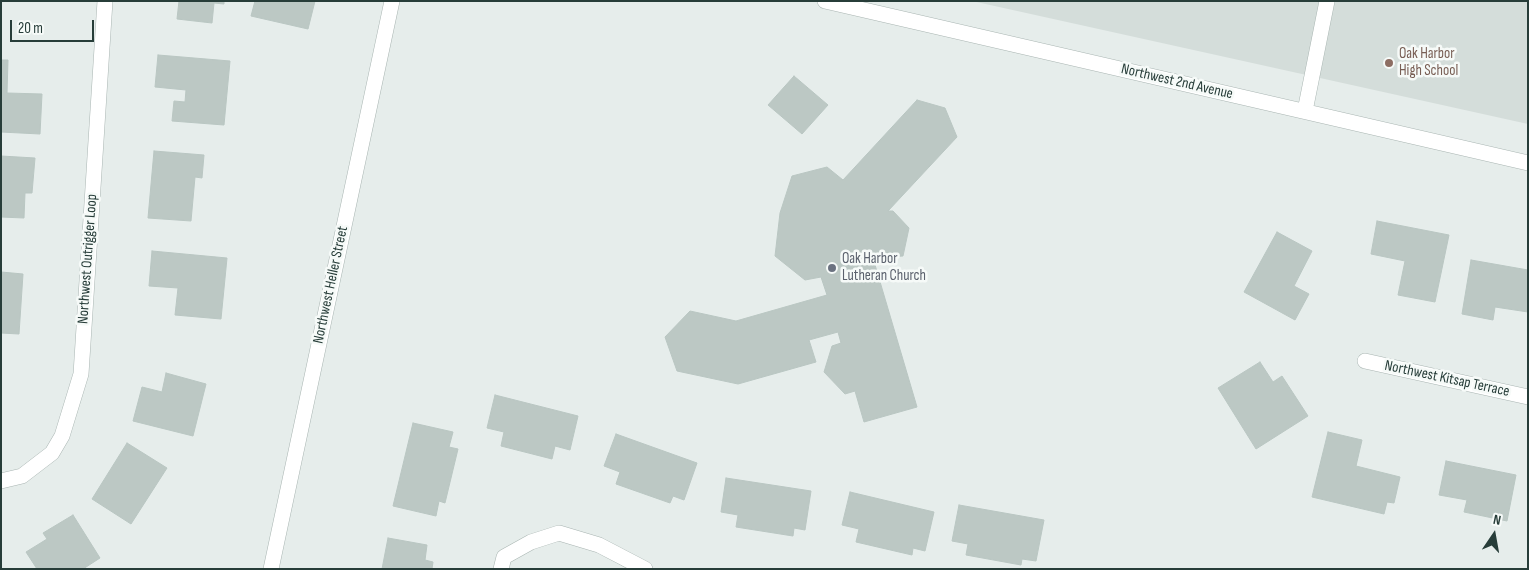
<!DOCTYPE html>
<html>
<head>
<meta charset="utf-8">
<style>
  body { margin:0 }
  #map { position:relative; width:1529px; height:570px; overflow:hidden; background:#e6edeb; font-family:"Sofia Sans Condensed",sans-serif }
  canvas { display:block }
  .frame { position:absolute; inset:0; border:2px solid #273d39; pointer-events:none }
  .north { position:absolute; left:1469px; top:510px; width:50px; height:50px; -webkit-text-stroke:4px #f6faf8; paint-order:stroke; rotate:12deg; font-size:14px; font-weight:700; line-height:20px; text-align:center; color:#273d39 }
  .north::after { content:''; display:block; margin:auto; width:18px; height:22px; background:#273d39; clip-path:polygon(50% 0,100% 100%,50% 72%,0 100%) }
  .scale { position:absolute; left:10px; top:20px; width:84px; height:22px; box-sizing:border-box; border:2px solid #273d39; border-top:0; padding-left:6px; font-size:15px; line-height:18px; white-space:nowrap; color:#273d39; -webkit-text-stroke:4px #f6faf8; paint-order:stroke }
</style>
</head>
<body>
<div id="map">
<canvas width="1529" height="570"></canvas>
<div class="frame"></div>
<div class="north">N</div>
<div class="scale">20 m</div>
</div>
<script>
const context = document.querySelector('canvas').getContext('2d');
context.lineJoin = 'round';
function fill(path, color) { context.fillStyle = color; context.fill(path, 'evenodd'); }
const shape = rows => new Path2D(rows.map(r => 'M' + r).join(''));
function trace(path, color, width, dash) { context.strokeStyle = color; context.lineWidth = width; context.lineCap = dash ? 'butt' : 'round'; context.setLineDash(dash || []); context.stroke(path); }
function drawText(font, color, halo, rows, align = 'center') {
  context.font = font + ' "Sofia Sans Condensed",sans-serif'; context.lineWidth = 5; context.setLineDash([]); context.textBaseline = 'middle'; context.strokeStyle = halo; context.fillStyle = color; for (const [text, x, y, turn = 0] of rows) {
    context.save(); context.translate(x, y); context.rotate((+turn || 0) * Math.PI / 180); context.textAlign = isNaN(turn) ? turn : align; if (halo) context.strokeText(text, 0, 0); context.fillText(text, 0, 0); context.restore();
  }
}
fill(shape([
  [972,1,1528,1,1528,124]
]), '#d4ddda');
const building = shape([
  [179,1,224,1,224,4,214,3,212,23,177,19,179,1],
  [255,1,315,1,308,29,251,16,255,1],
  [158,55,230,61,224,125,172,121,174,101,185,102,186,90,155,87,158,55],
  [1,60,8,60,7,93,42,94,40,134,1,132,1,60],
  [794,76,828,105,802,134,768,105,794,76],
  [917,100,945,108,957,137,888,211,893,211,909,228,903,256,873,258,917,407,864,422,855,391,845,394,824,372,832,346,841,343,838,332,809,340,816,362,738,384,677,371,665,337,690,311,736,321,827,295,821,277,805,280,775,256,780,213,792,176,827,167,843,180,917,100],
  [154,151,204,155,202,178,195,177,191,221,148,218,154,151],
  [1,156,35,158,32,193,25,193,24,218,1,217,1,156],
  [1377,221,1449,235,1435,302,1398,295,1405,261,1371,254,1377,221],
  [1277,232,1312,251,1294,286,1309,294,1295,320,1244,292,1277,232],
  [152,251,227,258,221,319,175,315,178,288,149,286,152,251],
  [1471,260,1528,270,1528,312,1495,307,1493,320,1462,314,1471,260],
  [1,272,23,274,19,334,1,333,1,272],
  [1260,362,1273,382,1282,376,1308,416,1256,449,1218,388,1260,362],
  [166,373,206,384,193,436,133,421,142,387,162,392,166,373],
  [495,395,578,416,570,450,555,446,552,459,501,446,504,432,487,428,495,395],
  [413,423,453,432,449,447,458,449,445,503,439,501,436,516,393,506,413,423],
  [1328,432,1362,440,1356,466,1400,477,1394,503,1387,502,1384,514,1312,497,1328,432],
  [616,434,697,463,684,500,673,496,670,503,616,484,620,472,604,466,616,434],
  [127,443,167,468,131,524,92,499,127,443],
  [1446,461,1516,475,1507,521,1464,512,1467,500,1439,495,1446,461],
  [726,478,811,491,805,530,794,528,793,536,736,527,738,515,721,512,726,478],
  [850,492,934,512,925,551,913,548,912,555,856,542,859,529,842,525,850,492],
  [959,505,1044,520,1036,561,1022,559,1021,565,966,555,968,544,952,541,959,505],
  [73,515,100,558,83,569,37,569,26,552,47,539,43,533,73,515],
  [388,538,427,545,425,560,433,562,432,569,382,569,388,538]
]);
fill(building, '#bcc8c4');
trace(building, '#b9c6c2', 1);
const minor = shape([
  [825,1,1528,163],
  [1305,111,1327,1],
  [1365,361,1528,397],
  [1,481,22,476,52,453,62,436,81,374,105,1],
  [271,569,392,1],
  [501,569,504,557,531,542,559,533,599,545,645,569]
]);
trace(minor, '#a9b5b2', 16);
trace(minor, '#fff', 15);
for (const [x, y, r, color] of [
  [1389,63,5,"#8d6e63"],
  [832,268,5,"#6b7280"]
]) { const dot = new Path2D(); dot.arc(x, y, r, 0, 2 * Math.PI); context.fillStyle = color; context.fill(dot); trace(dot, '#f6faf8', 2); }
drawText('15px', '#785e54', '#f6faf8', [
  ["Oak Harbor",1399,54],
  ["High School",1399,71]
], 'left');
drawText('15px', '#273d39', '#f6faf8', [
  ["Northwest 2nd Avenue",1177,82,13],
  ["Northwest Outrigger Loop",88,259,-86],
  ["Northwest Heller Street",331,285,-78],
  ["Northwest Kitsap Terrace",1447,379,12]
]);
drawText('15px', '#5b616d', '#f6faf8', [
  ["Oak Harbor",842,259],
  ["Lutheran Church",842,276]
], 'left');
</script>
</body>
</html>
